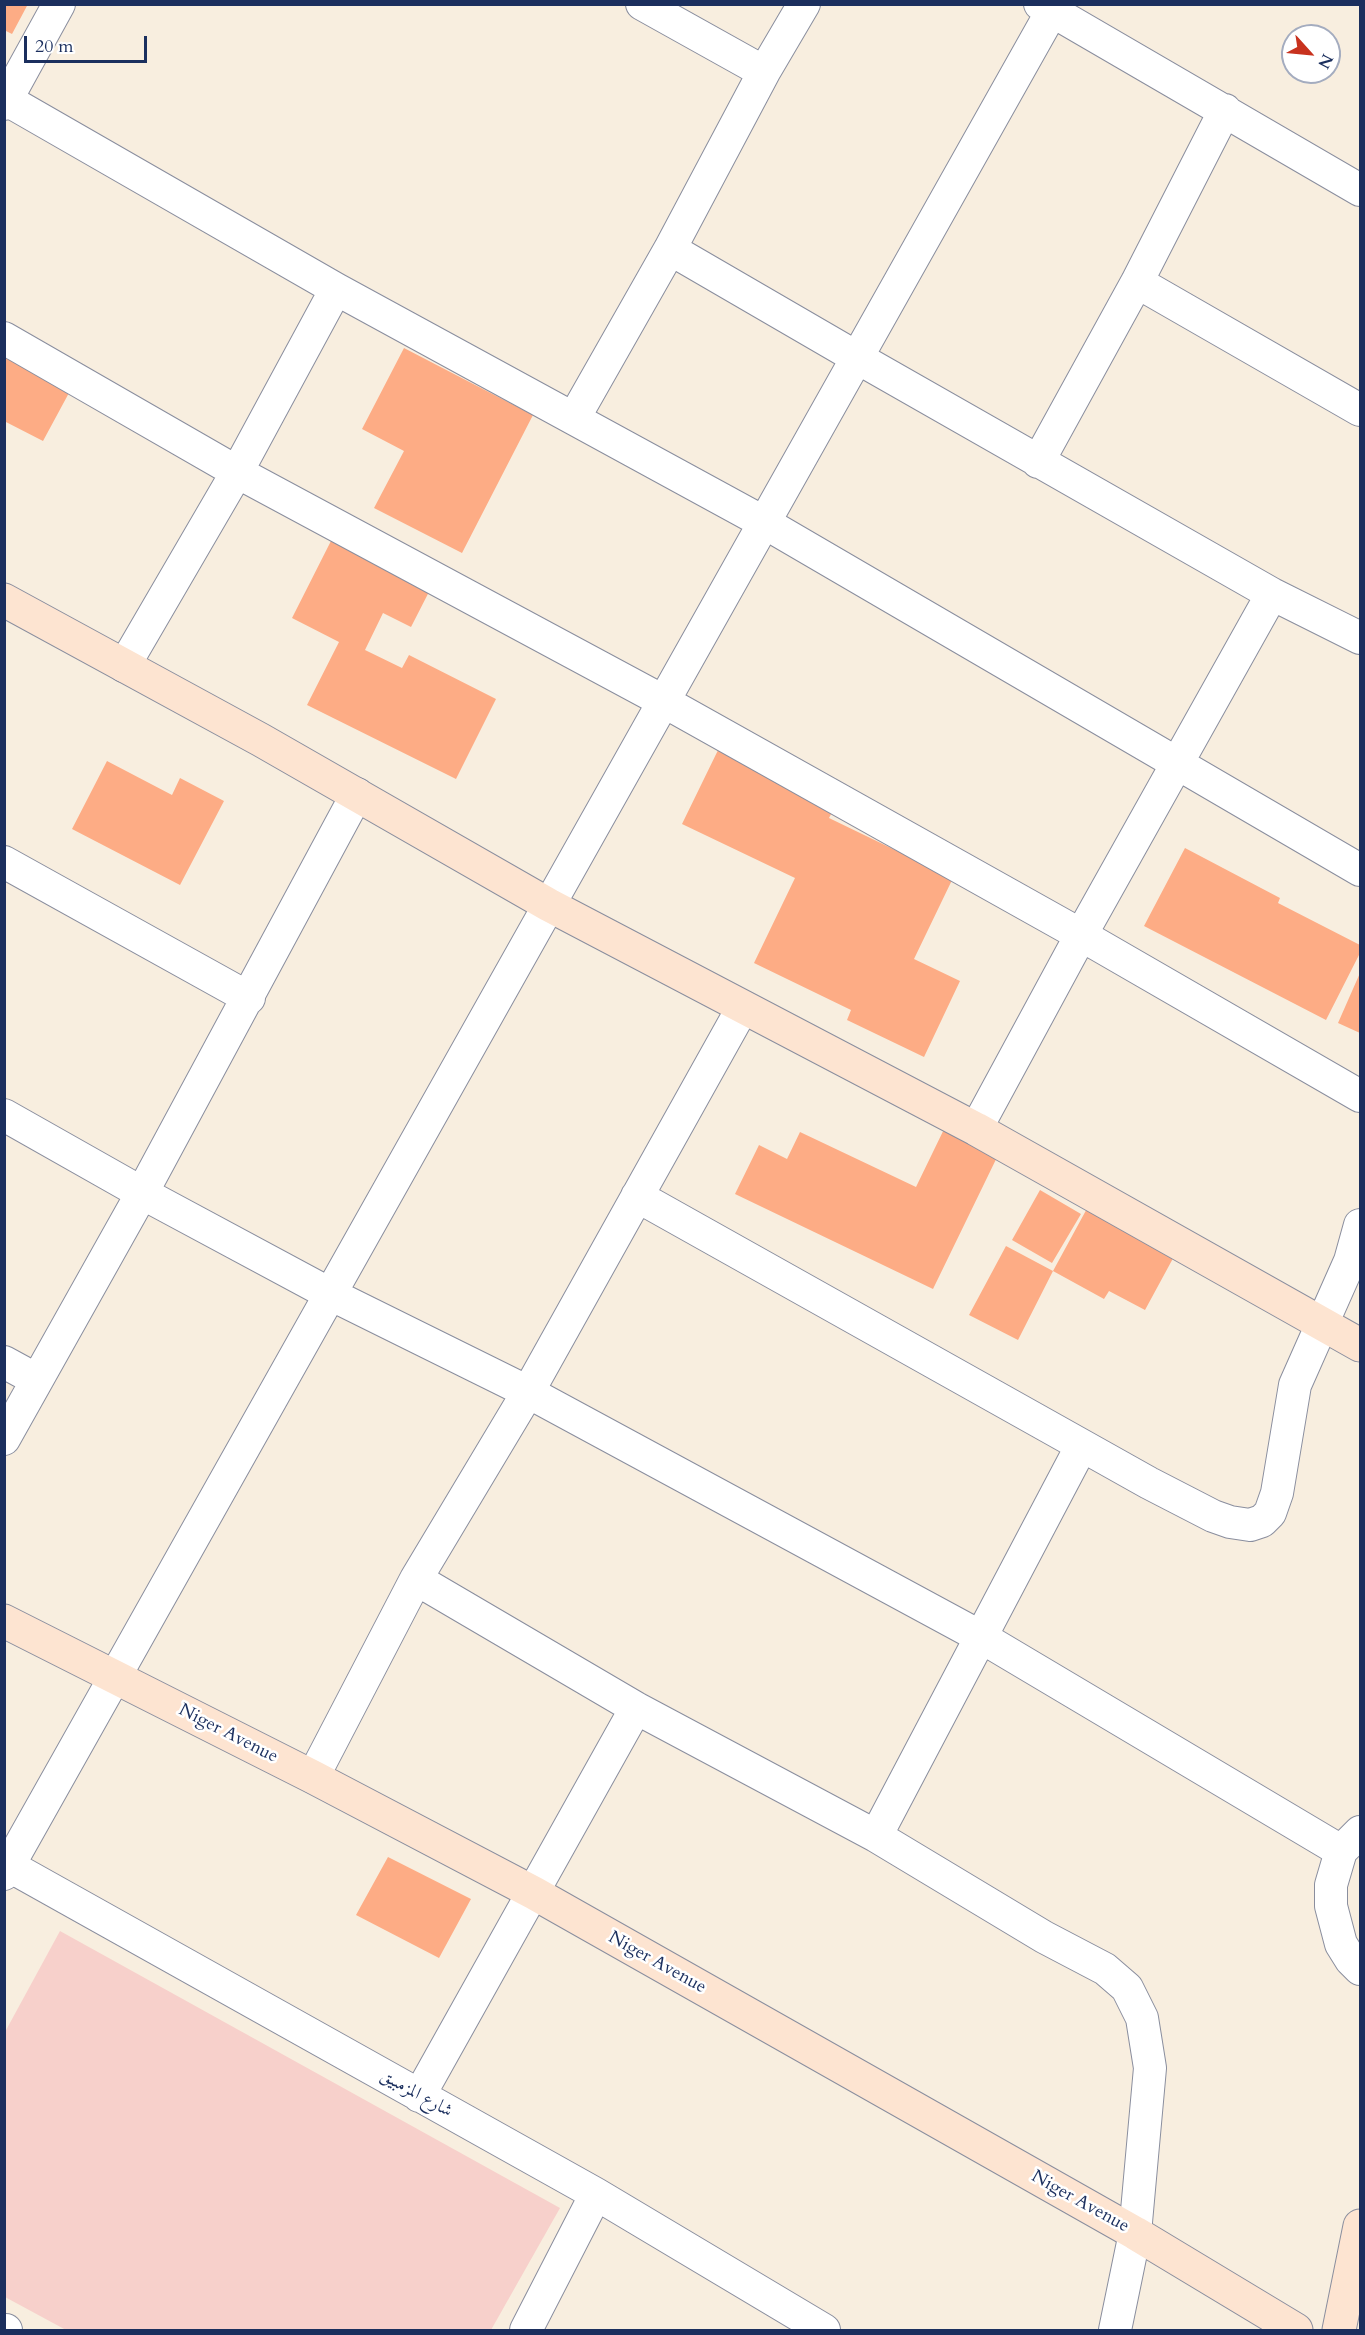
<!DOCTYPE html>
<html>
<head>
<meta charset="utf-8">
<style>
  body { margin:0 }
  #map { position:relative; width:1365px; height:2335px; overflow:hidden; background:#f8eedf; font-family:Cardo,serif }
  canvas { display:block }
  .frame { position:absolute; inset:0; border:6px solid #1b2f5e; pointer-events:none }
  .north { position:absolute; left:1281px; top:24px; width:60px; height:60px; box-sizing:border-box; background:#fff; border:2px solid #a4acbf; border-radius:50%; rotate:117deg; font-size:16px; font-weight:700; line-height:24px; text-align:center; color:#1b2f5e }
  .north::after { content:''; display:block; margin:auto; width:21px; height:27px; background:#c8321e; clip-path:polygon(50% 0,100% 100%,50% 72%,0 100%) }
  .scale { position:absolute; left:24px; top:36px; width:123px; height:27px; box-sizing:border-box; border:3px solid #1b2f5e; border-top:0; padding-left:8px; font-size:18px; line-height:21px; white-space:nowrap; color:#1b2f5e; -webkit-text-stroke:4px #fff; paint-order:stroke }
</style>
</head>
<body>
<div id="map">
<canvas width="1365" height="2335"></canvas>
<div class="frame"></div>
<div class="north">N</div>
<div class="scale">20 m</div>
</div>
<script>
const context = document.querySelector('canvas').getContext('2d');
context.lineJoin = 'round';
function fill(path, color) { context.fillStyle = color; context.fill(path, 'evenodd'); }
const shape = rows => new Path2D(rows.map(r => 'M' + r).join(''));
function trace(path, color, width, dash) { context.strokeStyle = color; context.lineWidth = width; context.lineCap = dash ? 'butt' : 'round'; context.setLineDash(dash || []); context.stroke(path); }
function drawText(font, color, halo, rows, align = 'center') {
  context.font = font + ' Cardo,Amiri,serif'; context.lineWidth = 5; context.setLineDash([]); context.textBaseline = 'middle'; context.strokeStyle = halo; context.fillStyle = color; for (const [text, x, y, turn = 0] of rows) {
    context.save(); context.translate(x, y); context.rotate((+turn || 0) * Math.PI / 180); context.textAlign = isNaN(turn) ? turn : align; if (halo) context.strokeText(text, 0, 0); context.fillText(text, 0, 0); context.restore();
  }
}
fill(shape([
  [60,1931,560,2208,491,2330,66,2330,5,2297,5,2032]
]), '#f7d0cb');
fill(shape([
  [4,4,28,4,12,34,4,30],
  [404,348,533,415,462,553,374,508,404,451,362,429],
  [4,356,70,391,43,441,4,421],
  [334,535,433,584,411,627,383,613,365,650,402,668,409,655,496,699,456,779,307,705,339,642,292,618],
  [721,744,838,801,829,818,953,878,914,959,960,981,924,1057,847,1020,851,1010,754,963,795,878,682,824],
  [107,761,172,795,180,778,224,801,180,885,72,829],
  [1185,848,1280,898,1278,903,1360,945,1360,953,1326,1020,1144,926],
  [1360,973,1360,1033,1338,1023],
  [948,1121,1002,1147,933,1289,735,1194,759,1145,787,1159,800,1132,916,1187],
  [1040,1190,1081,1214,1052,1263,1012,1240],
  [1090,1203,1177,1251,1145,1310,1109,1291,1104,1299,1053,1271],
  [1006,1246,1053,1271,1018,1340,969,1315],
  [388,1857,471,1899,439,1958,356,1915]
]), '#fdac85');
const street = shape([
  [642,4,764,72],
  [1040,4,1360,190],
  [7,100,336,289,765,523,1360,870],
  [4,104,59,4],
  [670,249,856,357,1272,594,1360,638],
  [1137,282,1360,410],
  [4,338,237,472,663,701,1081,935,1360,1096],
  [574,418,670,249,764,72,804,4],
  [1038,462,1137,282,1225,110],
  [124,666,237,472,336,289],
  [4,862,249,998],
  [4,1115,142,1193,330,1294,528,1392,981,1637,1341,1851],
  [976,1129,1081,935,1272,594],
  [637,1196,1149,1483,1213,1516,1230,1522,1250,1525,1262,1521,1270,1513,1277,1493,1295,1385,1350,1261,1360,1225],
  [4,1362,37,1380],
  [4,1439,142,1193,357,794],
  [416,1579,636,1708,876,1836,1044,1937,1105,1969,1127,1988,1142,2018,1150,2068,1135,2233,1115,2330],
  [313,1777,416,1579,528,1392,743,1007],
  [1360,1832,1341,1851,1331,1885,1331,1906,1341,1944,1351,1960,1360,1969],
  [876,1836,1081,1447],
  [4,1863,596,2194,824,2330],
  [4,1874,1052,11],
  [419,2096,636,1708],
  [4,2330,6,2330],
  [526,2330,596,2194]
]);
const secondary = shape([
  [4,600,261,740,549,905,976,1129,1360,1345],
  [4,1621,313,1777,534,1893,1135,2233,1296,2330],
  [1339,2330,1360,2226]
]);
trace(street, '#8a8e9e', 34);
trace(secondary, '#8a8e9e', 35);
trace(street, '#fff', 32);
trace(secondary, '#fde4d1', 33);
drawText('18px', '#1b2f5e', '#fff', [
  ["Niger Avenue",228,1734,27],
  ["Niger Avenue",657,1963,29],
  ["شارع المزمبيق",416,2094,29],
  ["Niger Avenue",1080,2202,29]
]);
</script>
</body>
</html>
